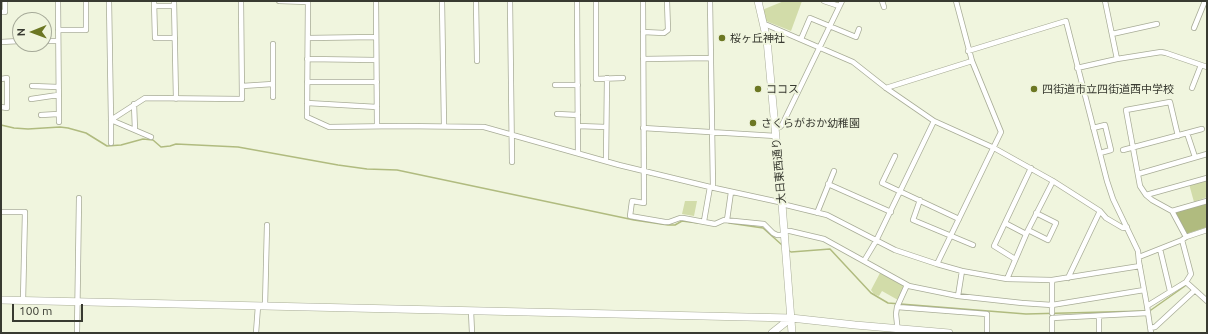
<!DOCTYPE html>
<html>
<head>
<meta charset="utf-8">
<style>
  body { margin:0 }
  #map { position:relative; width:1208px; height:334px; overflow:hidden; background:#f0f5de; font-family:Ubuntu,sans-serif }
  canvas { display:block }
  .frame { position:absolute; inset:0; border:2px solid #383a31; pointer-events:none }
  .north { position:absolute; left:12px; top:12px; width:40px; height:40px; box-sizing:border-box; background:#f0f5de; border:1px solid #a6aa99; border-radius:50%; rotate:269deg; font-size:11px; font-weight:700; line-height:16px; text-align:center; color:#383a31 }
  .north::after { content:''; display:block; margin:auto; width:14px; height:18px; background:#6c7723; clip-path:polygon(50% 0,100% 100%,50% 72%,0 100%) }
  .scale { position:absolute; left:12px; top:304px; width:71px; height:18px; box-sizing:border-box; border:2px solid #383a31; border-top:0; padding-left:5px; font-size:12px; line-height:14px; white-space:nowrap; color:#383a31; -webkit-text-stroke:3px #f0f5de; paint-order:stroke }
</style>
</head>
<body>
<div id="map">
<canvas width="1208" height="334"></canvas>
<div class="frame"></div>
<div class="north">N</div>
<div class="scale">100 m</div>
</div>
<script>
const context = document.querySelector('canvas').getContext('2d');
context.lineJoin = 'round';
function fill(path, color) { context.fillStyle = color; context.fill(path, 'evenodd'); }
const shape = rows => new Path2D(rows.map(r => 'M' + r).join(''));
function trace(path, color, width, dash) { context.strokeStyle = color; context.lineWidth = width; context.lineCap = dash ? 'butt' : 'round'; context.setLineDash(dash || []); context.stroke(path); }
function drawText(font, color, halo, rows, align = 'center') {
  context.font = font + ' Ubuntu,"Noto Sans JP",sans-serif'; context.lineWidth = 4; context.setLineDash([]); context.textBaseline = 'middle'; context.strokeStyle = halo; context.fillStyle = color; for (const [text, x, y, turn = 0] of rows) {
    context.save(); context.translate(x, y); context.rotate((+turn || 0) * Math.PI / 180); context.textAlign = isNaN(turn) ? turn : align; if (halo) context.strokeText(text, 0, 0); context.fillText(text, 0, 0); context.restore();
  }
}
fill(shape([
  [784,1,802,1,791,31,766,21,762,10],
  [1207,179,1207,197,1194,202,1189,184],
  [685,201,697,201,694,216,682,214],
  [880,273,904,285,904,287,898,300,882,291,879,296,874,294,871,290]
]), '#d2dca9');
fill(shape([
  [1207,203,1207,227,1189,233,1186,233,1175,214,1176,212]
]), '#b0bb7f');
trace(shape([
  [1,125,14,128,28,129,60,127,68,128,86,133,107,146,121,145,143,139,153,140,161,147,170,146,176,144,238,147,338,165,367,169,397,170,634,220,668,225,675,225,682,221,698,223],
  [729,223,763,228,782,245],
  [788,250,791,252,830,249,871,293,888,303,1026,314,1145,311],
  [1151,310,1185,286]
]), '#b0bb7f', 1.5);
const street = shape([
  [58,1,59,122],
  [109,1,111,120],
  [154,1,155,38,175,38],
  [174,1,176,99],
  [279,1,308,2],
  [308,1,307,117,329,127,399,126,484,127,619,165,710,187,779,202,782,204,827,215,895,250,937,264,962,271,1007,279,1052,280,1140,266],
  [376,1,377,126],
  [442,1,444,126],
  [476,1,477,61],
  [510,1,512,162],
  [577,1,578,153],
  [596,1,596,79,623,78],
  [643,1,644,203,632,201,630,216,665,222,669,222,680,218,683,218,715,224,724,220,764,224,773,233,777,235,785,235],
  [710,1,713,187],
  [824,1,839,6],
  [882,1,884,7],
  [1105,1,1117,59],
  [155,6,174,6],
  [1,12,5,12,5,1],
  [764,26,767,25,853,62,886,88,934,121,994,148,1053,181,1100,211,1106,218,1123,228,1127,227],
  [1194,28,1205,1],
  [58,30,86,30,86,1],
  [643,32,664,33,668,30,667,1],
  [1112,34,1157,24],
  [308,38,376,37],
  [801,39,810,18,856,37,859,29],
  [44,41,58,41],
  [1,42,20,41],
  [273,44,273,97],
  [968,51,1066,21,1107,181,1113,199,1138,251,1139,262,1147,306,1151,333],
  [307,59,376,60],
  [643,59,710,58],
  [1077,68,1117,59,1161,52,1166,53,1207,67],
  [1,79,7,78,7,108,1,107],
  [307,82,377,82],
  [555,85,578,85],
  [32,86,58,87],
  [242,86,273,84],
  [886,88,972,61],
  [1192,88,1201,65],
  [31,99,58,95],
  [307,103,377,107],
  [134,104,135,130],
  [557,114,578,115],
  [41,115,58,114],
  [111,120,145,98,242,99,241,1],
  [578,126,606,127],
  [643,128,776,136],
  [775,128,780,127,782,125,842,1],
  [1093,128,1105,125,1111,150,1100,153],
  [1187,133,1195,157],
  [1178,136,1170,102,1126,110,1140,186,1146,195,1152,200,1172,211,1186,237],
  [111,143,111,120,151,137],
  [1123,150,1202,129],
  [895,156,882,183,959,219],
  [606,161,607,78],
  [1138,174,1207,154],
  [828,184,891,212],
  [1146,195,1207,178],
  [920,200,913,220,973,245],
  [1172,211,1207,201],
  [1,212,25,212,23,301],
  [817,213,834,171],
  [727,220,731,192],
  [704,221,710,187],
  [1005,223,1026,234],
  [1028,230,1048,240,1056,223,1036,213],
  [785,231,790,231,824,239,909,286,958,296,1022,303,1052,305,1144,290],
  [1160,249,1170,291],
  [1139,257,1182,240,1186,237,1207,230],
  [1015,259,994,246,1031,168],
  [864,261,876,241,934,121],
  [937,264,1001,132,972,61,956,1],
  [1068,278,1100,211],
  [1007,279,1028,230,1053,181],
  [1052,280,1052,313],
  [1186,282,1207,301],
  [958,296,962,271],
  [265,306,267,225],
  [1147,306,1186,282,1191,274,1182,240],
  [897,307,987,314,987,333],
  [471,311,472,333],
  [1150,328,1155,327,1195,290],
  [77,333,79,198],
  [256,333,258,306],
  [898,333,896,314,897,307,907,285],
  [1052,333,1052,318,1148,313],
  [1099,333,1099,316]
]);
const secondary = shape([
  [758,1,767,40,782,204,792,333],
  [1,300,791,318,855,325,949,333],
  [772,333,791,318]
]);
trace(street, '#a8ac97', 6);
trace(secondary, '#a8ac97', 8);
trace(street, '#fff', 4.5);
trace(secondary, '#fff', 7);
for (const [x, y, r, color] of [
  [722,38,4,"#6c7723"],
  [758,89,4,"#6c7723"],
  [1034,89,4,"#6c7723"],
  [753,123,4,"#6c7723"]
]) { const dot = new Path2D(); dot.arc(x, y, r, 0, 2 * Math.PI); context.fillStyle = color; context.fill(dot); trace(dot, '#f0f5de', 1.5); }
drawText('11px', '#383a31', '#f0f5de', [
  ["桜ヶ丘神社",730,38],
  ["ココス",766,89],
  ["四街道市立四街道西中学校",1042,89],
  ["さくらがおか幼稚園",761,123]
], 'left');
drawText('11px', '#383a31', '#f0f5de', [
  ["大日東西通り",779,171,-95]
]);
</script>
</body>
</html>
